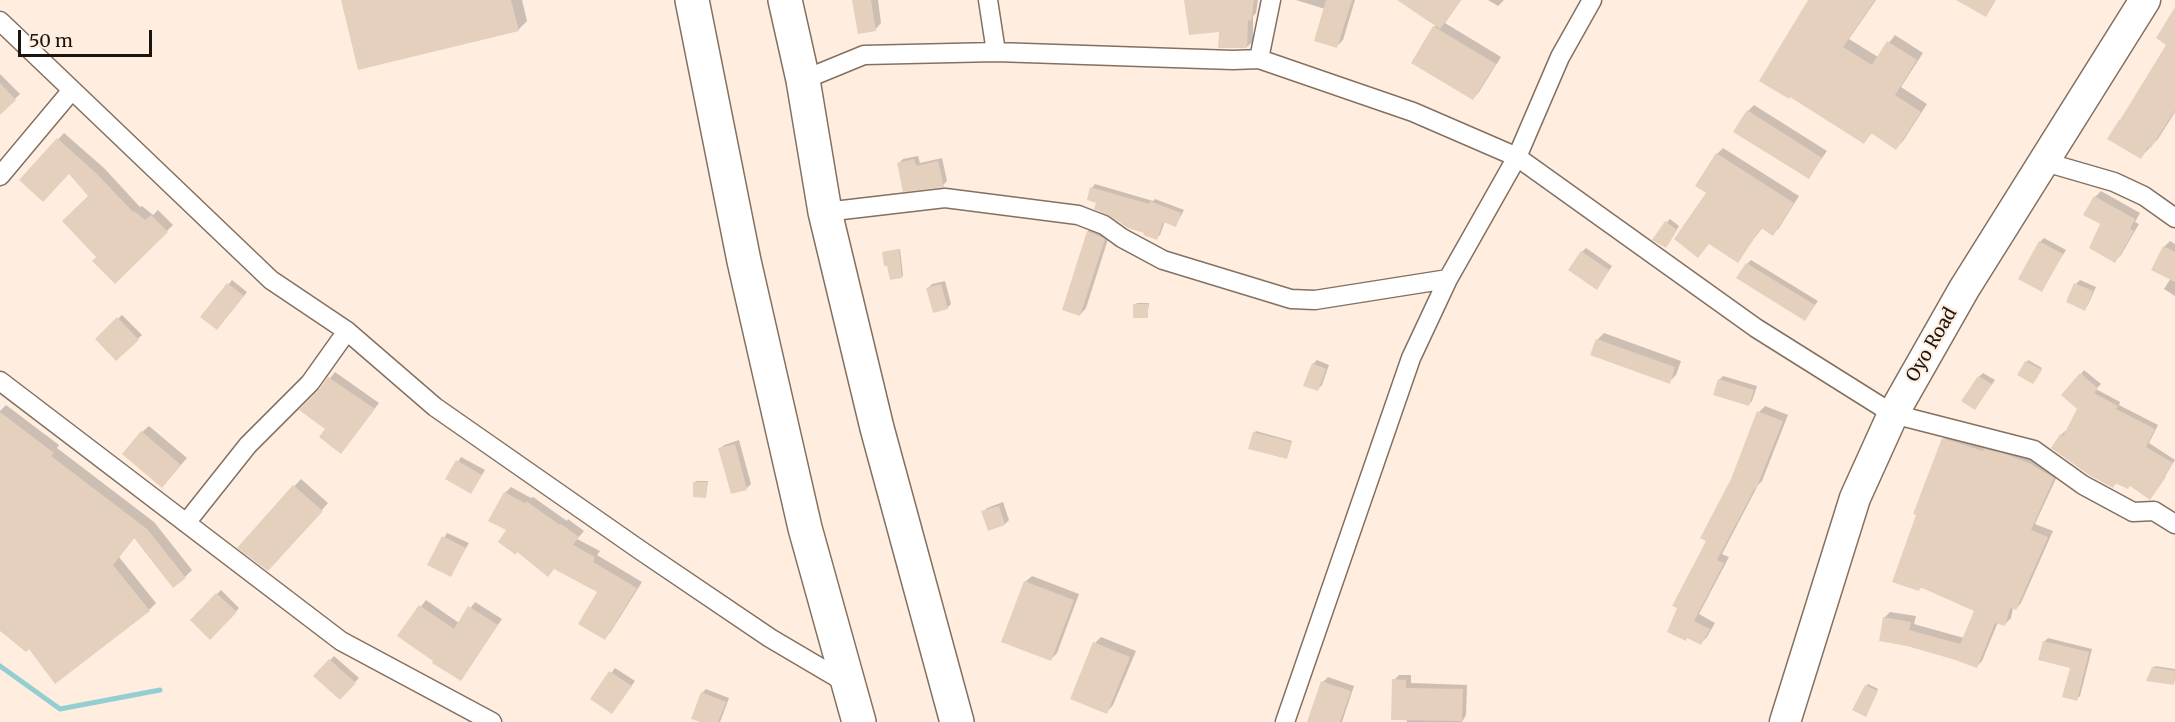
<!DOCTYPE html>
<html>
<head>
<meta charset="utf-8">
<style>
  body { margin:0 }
  #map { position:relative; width:2175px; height:722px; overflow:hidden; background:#ffeedf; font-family:Merriweather,serif }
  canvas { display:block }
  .scale { position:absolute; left:18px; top:30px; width:134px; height:27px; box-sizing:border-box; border:3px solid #1c150f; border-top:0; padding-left:8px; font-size:18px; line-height:21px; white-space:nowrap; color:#1c150f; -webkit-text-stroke:4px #ffeedf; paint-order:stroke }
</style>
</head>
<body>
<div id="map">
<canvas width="2175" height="722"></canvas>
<div class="scale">50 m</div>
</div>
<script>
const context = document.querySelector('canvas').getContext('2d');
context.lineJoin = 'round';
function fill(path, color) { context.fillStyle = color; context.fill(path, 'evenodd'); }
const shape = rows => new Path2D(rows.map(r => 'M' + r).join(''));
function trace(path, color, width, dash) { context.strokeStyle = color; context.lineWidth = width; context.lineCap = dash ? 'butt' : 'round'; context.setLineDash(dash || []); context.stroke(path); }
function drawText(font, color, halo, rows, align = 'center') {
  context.font = font + ' Merriweather,serif'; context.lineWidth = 4.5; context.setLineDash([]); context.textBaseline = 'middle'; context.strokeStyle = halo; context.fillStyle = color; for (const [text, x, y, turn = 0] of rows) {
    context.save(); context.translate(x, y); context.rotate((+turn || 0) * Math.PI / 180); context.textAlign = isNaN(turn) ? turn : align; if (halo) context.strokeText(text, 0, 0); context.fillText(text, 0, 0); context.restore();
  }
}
fill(shape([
  [342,0,522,0,527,21,518,30],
  [854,0,878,0,881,23,875,30],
  [1186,0,1258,0,1256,13,1253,16,1253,41,1247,47,1220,30],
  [1296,0,1355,0,1343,40,1337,46,1325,9],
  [1400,0,1461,0,1445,23,1501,57,1479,92,1473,99,1434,27,1436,25],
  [1488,0,1504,0,1498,6],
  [1809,0,1876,0,1849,39,1878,57,1895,35,1923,53,1901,87,1927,104,1903,141,1896,148,1872,133,1864,142],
  [2175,9,2175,112,2158,139,2141,157],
  [0,74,20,94,0,113],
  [1754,105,1827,151,1808,178,1748,111],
  [64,133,104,168,140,207,142,206,153,215,158,210,173,225,115,282,98,257,90,196,69,172,21,180],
  [1723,148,1799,196,1779,228,1773,234,1763,227,1737,261,1710,243,1708,193,1717,154],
  [918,156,920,163,942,158,947,181,943,185,899,163,903,159],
  [1095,184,1153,201,1155,199,1184,210,1176,225,1165,221,1160,235,1156,238,1098,202,1092,188],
  [2101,191,2140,213,2135,222,2139,224,2121,255,2115,261,2095,197],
  [1670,219,1679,226,1669,243,1667,222],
  [1095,225,1110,233,1086,308,1080,315,1064,309,1088,231],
  [2044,238,2066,250,2041,290,2040,242],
  [2170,241,2175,244,2175,296,2164,289,2171,278,2164,247],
  [1586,248,1612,266,1600,284,1582,252],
  [900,249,903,275,902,277,883,252],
  [1751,260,1818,301,1805,319,1747,264],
  [232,280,247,292,221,324,229,284],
  [2080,280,2096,287,2088,305,2084,309,2076,284],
  [945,281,951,304,947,308,928,288,932,284],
  [1137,303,1149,303,1147,317,1135,305],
  [122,315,142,335,116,359,97,339],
  [1604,333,1681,361,1676,375,1669,382,1597,340],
  [1317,360,1329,365,1322,385,1317,390,1313,364],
  [2028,360,2042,368,2035,381,2019,375],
  [2084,370,2101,384,2096,389,2120,402,2119,405,2158,425,2149,443,2175,460,2154,494,2131,485,2117,482,2113,487,2061,435,2065,431,2066,432,2079,409,2081,374],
  [335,372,379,403,346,446,319,392],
  [1983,373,1995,380,1975,408,1979,377],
  [1723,376,1757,386,1752,401,1748,405,1719,380],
  [6,405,59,445,57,448,154,522,192,570,185,577,135,537,119,557,156,603,149,610,29,647,0,630,0,411],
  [1765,406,1788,415,1762,481,1758,485,1722,554,1729,557,1699,614,1715,623,1707,637,1701,643,1688,637,1708,540,1759,412],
  [149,426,187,458,168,480,142,432],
  [1256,431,1292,441,1288,455,1287,457,1254,433],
  [1949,433,2011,449,2059,472,2035,524,2053,531,2021,603,2016,609,2013,608,2011,618,2005,624,1998,622,1982,661,1976,667,1884,618,1890,612,1916,616,1914,624,1964,638,1976,610,1922,586,1919,590,1944,439],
  [739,440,751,484,747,488,720,449,724,445],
  [461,457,485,470,471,492,447,479],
  [301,479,328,503,275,563,239,547],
  [696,481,708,481,706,496,694,483],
  [511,487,531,498,533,497,567,521,568,519,584,531,577,539,600,551,597,555,642,582,610,633,604,638,600,592,508,530,505,493],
  [1003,502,1009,520,1005,524,983,512,987,508],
  [447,533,469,543,450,575,429,564],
  [1032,576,1079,594,1057,653,1051,659,1025,582],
  [221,590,239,608,210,638,192,620],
  [426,600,459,623,475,602,502,619,460,679,399,635],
  [1101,637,1136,651,1113,705,1107,712,1095,643],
  [2048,638,2092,649,2080,696,2076,699,2072,667,2044,642],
  [334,656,359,678,340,698,315,676],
  [2155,666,2175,669,2175,681,2173,683,2153,668],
  [615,668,635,681,612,712,592,699],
  [1399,675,1411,675,1411,683,1467,685,1466,715,1462,722,1407,722,1394,680],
  [1328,677,1354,686,1342,722,1308,722,1323,682],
  [1868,684,1878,689,1867,713,1866,686],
  [706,689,729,698,720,722,704,722,702,693]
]), '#0003');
trace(shape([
  [0,666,60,709,160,690]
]), '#93cfd0', 5);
fill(shape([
  [341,0,511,0,519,31,358,70],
  [852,0,871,0,876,31,858,34],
  [1184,0,1254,0,1251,21,1248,20,1247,48,1218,48,1219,32,1189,35],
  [1326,0,1352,0,1337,48,1314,41],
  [1397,0,1461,0,1440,29],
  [1808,0,1875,0,1843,47,1872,65,1887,41,1917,60,1895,95,1921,112,1896,150,1871,133,1864,144,1790,97,1789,99,1759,81],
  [1956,0,1996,0,1986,17],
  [2175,7,2175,110,2151,148,2148,147,2141,159,2107,139,2119,120,2120,120,2166,45,2156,38],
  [1433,26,1496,64,1473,100,1411,63],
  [0,83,16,100,0,115],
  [1747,110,1822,158,1809,179,1733,132],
  [57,138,97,174,133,212,134,211,145,220,151,215,168,232,115,284,92,261,96,257,62,221,88,196,69,174,43,202,19,180],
  [1716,153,1794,203,1773,236,1761,228,1738,263,1709,244,1698,258,1674,239,1706,193,1695,186],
  [914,159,916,166,938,161,944,187,903,192,897,163],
  [1090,187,1149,204,1150,201,1181,213,1176,227,1163,222,1157,240,1143,235,1144,233,1128,228,1110,216,1094,209,1096,203,1087,200],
  [2094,196,2135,219,2130,229,2134,231,2115,263,2089,248,2100,224,2083,215],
  [1665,221,1677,230,1666,248,1652,240],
  [1087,231,1105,239,1080,316,1062,310],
  [2039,241,2063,254,2042,292,2018,279],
  [2163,246,2175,252,2175,282,2151,270],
  [899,249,902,278,890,280,887,266,884,266,882,252],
  [1581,251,1609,270,1597,290,1568,270],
  [1746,263,1815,305,1805,321,1736,278],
  [227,283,244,296,217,330,200,317],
  [2074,283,2093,291,2085,311,2066,302],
  [941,284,948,309,933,313,926,288],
  [1133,304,1148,304,1148,318,1133,318],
  [117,317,139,340,116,361,95,339],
  [1596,339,1675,367,1670,384,1590,355],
  [2025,361,2042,370,2033,384,2017,375],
  [1312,363,1326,369,1318,391,1303,386],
  [2080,373,2098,388,2094,393,2118,406,2116,409,2155,429,2146,447,2173,463,2164,476,2166,477,2150,500,2130,486,2128,489,2115,483,2113,488,2089,475,2051,448,2060,434,2063,436,2077,409,2061,395],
  [1978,376,1992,384,1975,410,1961,401],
  [328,377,375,409,341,454,319,437,325,429,299,410,318,391],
  [1718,379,1754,390,1749,406,1713,395],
  [1757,411,1783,421,1756,489,1755,488,1717,560,1724,563,1694,621,1710,629,1701,645,1687,638,1686,641,1667,632,1677,608,1672,606,1706,541,1700,538,1731,479],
  [0,412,54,453,51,456,147,529,186,578,173,588,134,538,113,565,150,611,55,684,29,649,26,652,0,631],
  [141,431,181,465,162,488,122,454],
  [1253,432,1291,442,1287,459,1248,449],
  [1942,438,1983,451,1984,449,2005,454,2029,463,2054,478,2031,530,2048,537,2016,610,2010,608,2005,626,1995,623,1977,668,1952,659,1907,646,1879,641,1883,617,1911,622,1909,630,1960,644,1974,611,1920,587,1919,591,1892,582,1916,515,1913,514],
  [735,444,747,490,731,494,718,448],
  [456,460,482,475,471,494,445,479],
  [693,482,707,482,706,498,693,497],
  [293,485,323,511,268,571,237,548],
  [504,492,525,503,526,501,560,525,561,524,579,537,573,545,595,557,593,562,637,588,605,640,578,624,597,592,554,569,548,577,517,552,516,555,498,542,506,530,488,521],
  [999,506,1005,525,988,531,981,511],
  [442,536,466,548,451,577,427,565],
  [1024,581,1074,600,1051,661,1001,642],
  [216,593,237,612,210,640,190,620],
  [419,605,454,629,468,606,498,625,461,681,432,663,433,661,397,636],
  [2043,641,2089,652,2077,701,2062,697,2070,668,2038,660],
  [1093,642,1130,657,1107,714,1070,699],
  [329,659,356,683,340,700,313,676],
  [2152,667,2175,671,2174,685,2146,681],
  [609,671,632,686,612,714,590,699],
  [1392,679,1406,680,1406,688,1463,689,1462,721,1391,720],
  [1321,681,1351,691,1340,722,1307,722],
  [1865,685,1878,691,1866,717,1852,710],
  [701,692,726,702,718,722,700,722,691,719]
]), '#e5d0be');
const minor = shape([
  [988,0,996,52],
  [0,21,271,280,347,331,435,407,640,550,770,638,848,684],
  [1259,59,1271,0],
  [803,80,864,55,996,52,1233,60,1259,59,1413,112,1517,157,1756,328,1893,414,2034,450,2083,485,2133,512,2154,511,2175,524],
  [2045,162,2114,182,2144,196,2175,218],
  [0,176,72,90],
  [825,212,945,198,1078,215,1104,225,1122,238,1163,260,1291,299,1315,300,1448,279],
  [0,381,341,641,492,722],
  [186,523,248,445,310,383,347,331],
  [1285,722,1411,358,1448,279,1517,157,1560,57,1592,0]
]);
const trunk = shape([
  [1785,722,1855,498,1893,414,1964,289,2145,0]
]);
const motorway = shape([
  [692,0,744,261,805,528,859,722],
  [785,0,803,80,825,212,877,428,957,722]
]);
trace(minor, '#837060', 21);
trace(trunk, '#837060', 33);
trace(motorway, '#837060', 36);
trace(minor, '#fff', 18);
trace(trunk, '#fff', 30);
trace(motorway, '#fff', 33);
drawText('18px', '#1c150f', '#ffeedf', [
  ["Oyo Road",1932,345,-60]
]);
</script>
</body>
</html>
